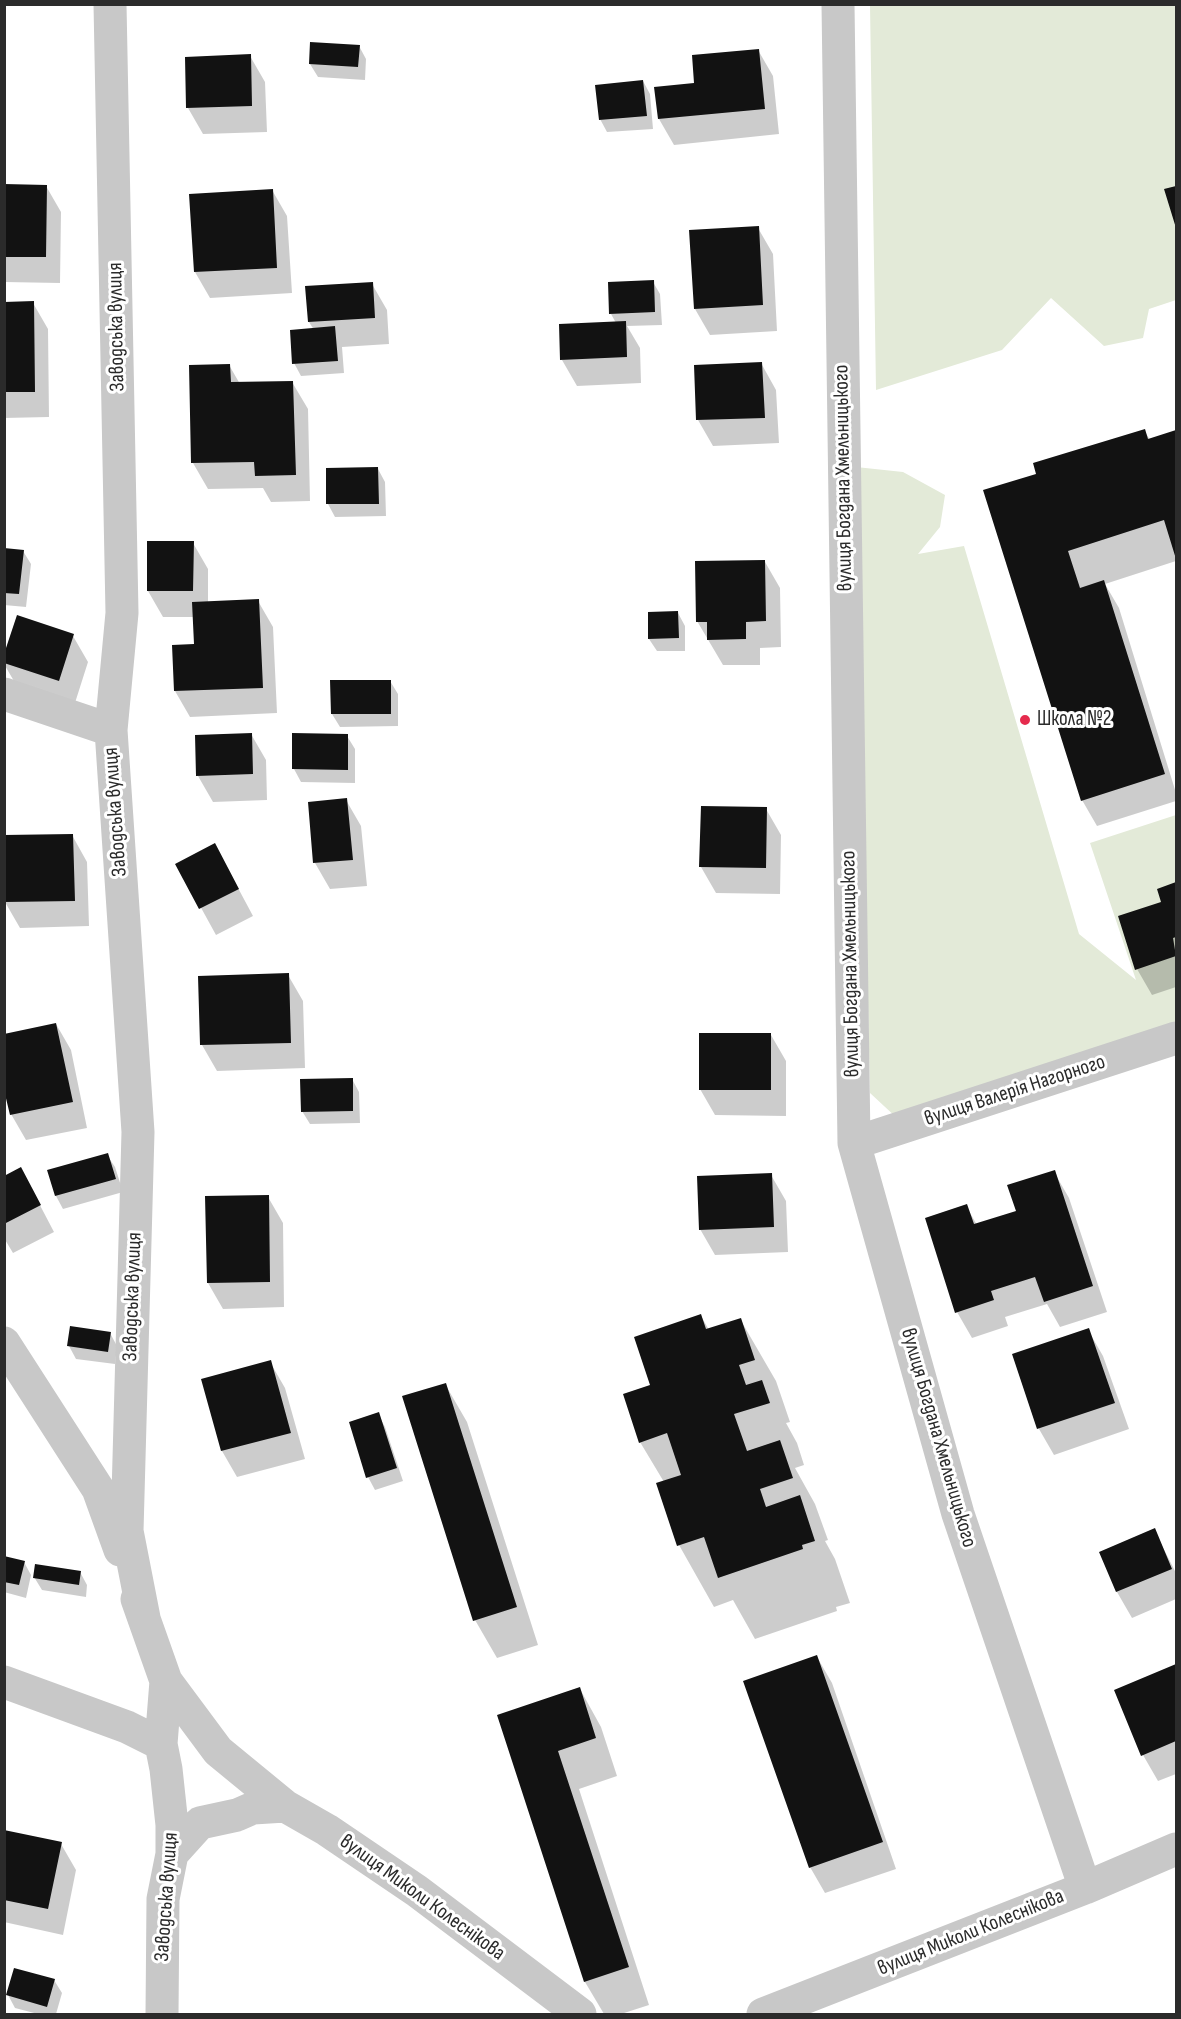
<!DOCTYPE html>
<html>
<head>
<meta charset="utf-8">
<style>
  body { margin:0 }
  #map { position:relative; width:1181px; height:2019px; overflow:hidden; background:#fff; font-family:"Sofia Sans Condensed",sans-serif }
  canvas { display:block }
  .frame { position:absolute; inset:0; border:6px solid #2b2b2b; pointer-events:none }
</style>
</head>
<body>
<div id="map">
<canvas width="1181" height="2019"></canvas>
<div class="frame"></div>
</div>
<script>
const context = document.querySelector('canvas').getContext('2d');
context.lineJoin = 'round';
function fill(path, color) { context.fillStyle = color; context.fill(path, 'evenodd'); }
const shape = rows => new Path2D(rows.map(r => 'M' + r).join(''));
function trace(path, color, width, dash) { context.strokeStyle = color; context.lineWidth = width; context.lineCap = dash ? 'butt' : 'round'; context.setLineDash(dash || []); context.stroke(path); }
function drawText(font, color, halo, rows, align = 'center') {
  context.font = font + ' "Sofia Sans Condensed",sans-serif'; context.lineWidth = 6; context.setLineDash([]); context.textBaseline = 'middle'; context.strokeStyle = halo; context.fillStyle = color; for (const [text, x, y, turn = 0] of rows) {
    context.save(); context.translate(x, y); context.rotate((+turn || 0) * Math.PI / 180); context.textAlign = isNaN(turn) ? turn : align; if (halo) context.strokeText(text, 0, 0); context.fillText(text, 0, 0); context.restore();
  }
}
fill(shape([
  [870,5,1176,5,1176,300,1149,309,1143,338,1104,346,1051,298,1002,350,876,390],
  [856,467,903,472,945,495,940,527,918,554,964,546,1079,934,1136,980,1090,843,1176,815,1176,1049,912,1132,870,1093]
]), '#e3ead8');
fill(shape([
  [359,46,366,59,365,80,318,77,310,64],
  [758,50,773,76,779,134,674,145,659,119,696,84],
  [250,56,265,82,267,132,203,134,188,108,186,58],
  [643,81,650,94,653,129,607,132,600,119],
  [4,186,46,186,61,212,60,283,4,282],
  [1176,187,1176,225,1166,190],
  [272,190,287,216,292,293,210,298,195,272],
  [758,228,773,254,777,331,710,335,695,309],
  [653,282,660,294,662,325,627,326,640,348,641,383,577,386,562,360,616,323,611,314],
  [372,284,387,310,389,344,342,347,344,373,301,376,294,363,314,330,309,322],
  [4,303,33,303,48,329,49,417,4,418],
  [761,363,776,390,779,443,713,446,698,420],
  [229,365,240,384,292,382,308,409,310,501,271,502,263,488,208,489,193,463],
  [1144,430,1150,440,1176,432,1176,561,1105,584,1119,608,1176,793,1176,801,1097,826,1082,800,1038,475],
  [378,469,385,482,386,516,335,517,328,504],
  [193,543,208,569,208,603,258,601,273,627,277,713,190,717,175,691,196,645,195,617,163,617,148,591],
  [4,549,23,551,31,564,26,607,4,605],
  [765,562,780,588,781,647,760,648,760,665,723,665,697,621],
  [678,613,685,626,685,651,657,651,649,639],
  [73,636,88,662,74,706,18,688,4,664,4,658],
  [390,681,398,694,398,726,340,727,332,714],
  [251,734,266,760,267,800,213,802,198,776],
  [347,736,355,749,355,783,301,782,294,769],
  [346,800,361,826,367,886,330,889,315,863],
  [766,809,781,835,780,894,716,893,701,867],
  [72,835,87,862,89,926,20,928,5,902],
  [215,845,253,916,216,935,177,864],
  [1176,884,1176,987,1152,995,1137,969,1164,909,1159,890],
  [288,975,303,1001,305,1068,217,1071,202,1045],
  [56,1024,71,1050,87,1128,26,1140,11,1114],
  [771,1035,786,1061,786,1116,715,1115,700,1089],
  [352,1079,359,1092,360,1123,310,1124,302,1111],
  [107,1155,115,1167,123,1192,63,1209,56,1196,49,1171],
  [21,1169,54,1232,13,1253,4,1238,4,1177],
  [1054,1172,1069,1198,1107,1312,1060,1327,1047,1304,1005,1317,1008,1326,972,1338,957,1312,966,1206,977,1225,1018,1212],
  [771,1175,786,1201,788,1252,715,1255,700,1229],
  [268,1197,283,1223,284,1307,223,1309,208,1283],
  [701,1316,709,1330,740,1319,776,1381,790,1422,786,1423,797,1443,804,1465,795,1468,815,1504,828,1540,825,1541,835,1559,850,1603,836,1607,837,1611,755,1639,733,1600,714,1607,679,1545,664,1482,640,1442,652,1386],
  [1088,1330,1103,1356,1129,1429,1054,1455,1039,1429,1014,1355],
  [110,1333,117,1346,115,1364,76,1359,69,1346],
  [270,1362,285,1388,305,1459,237,1477,222,1451,203,1380],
  [445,1384,467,1422,538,1645,497,1658,475,1620],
  [378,1414,385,1427,403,1481,375,1490,368,1477],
  [1154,1530,1176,1573,1176,1599,1132,1618,1117,1592,1101,1552],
  [4,1557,24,1562,31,1575,26,1598,4,1592],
  [80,1572,87,1585,86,1597,42,1590,34,1577],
  [817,1657,832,1683,896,1869,825,1893,810,1867],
  [1176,1666,1176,1774,1158,1781,1143,1755,1116,1691],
  [580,1689,601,1727,617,1776,579,1789,649,2005,621,2014,604,2014,585,1982,498,1716],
  [4,1832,61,1844,76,1870,63,1935,4,1922],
  [54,1980,62,1993,56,2014,38,2014,15,2008,8,1995]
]), '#0003');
fill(shape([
  [310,42,360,45,358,67,309,64],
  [759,49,765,109,658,119,654,87,694,83,692,55],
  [251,54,252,106,186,108,185,57],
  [643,80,647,116,599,120,595,85],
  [4,184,47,185,46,257,4,257],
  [1176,186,1176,228,1164,189],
  [273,189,277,268,194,272,189,194],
  [759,226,763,305,694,309,689,230],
  [654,280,655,312,609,314,608,282],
  [373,282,375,318,308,322,305,286],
  [34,301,35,392,4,392,4,302],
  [626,321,627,357,560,360,559,324],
  [335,326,338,361,292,364,290,330],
  [762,362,765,418,696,420,694,365],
  [230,364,231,382,293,381,296,475,255,476,254,462,191,463,189,365],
  [1145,429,1148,439,1176,430,1176,559,1164,520,1068,551,1080,588,1104,580,1165,774,1081,801,983,490,1036,474,1033,463],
  [378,467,379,504,326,504,326,468],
  [147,541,194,541,193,591,147,591],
  [4,548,24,550,19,594,4,593],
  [765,560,766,621,746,622,746,639,707,640,707,622,696,622,695,561],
  [259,599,263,688,174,691,172,645,194,644,192,602],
  [678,611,679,638,648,639,648,612],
  [17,615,74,634,59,681,4,663,4,654],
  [330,680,391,680,391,714,331,714],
  [252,733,253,774,196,776,195,735],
  [292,733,348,734,348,770,292,769],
  [347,798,353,860,313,863,308,802],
  [701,806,767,807,766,868,699,867],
  [73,834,75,901,4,902,4,835],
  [215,843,239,889,199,909,175,864],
  [1176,882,1176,937,1173,938,1176,956,1135,970,1118,916,1161,902,1157,889],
  [289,973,291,1043,200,1045,198,976],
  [56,1023,73,1102,10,1115,4,1090,4,1034],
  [699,1033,771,1033,771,1090,699,1090],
  [353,1078,353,1111,301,1112,300,1079],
  [108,1153,116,1179,55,1196,47,1170],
  [21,1167,41,1205,4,1224,4,1176],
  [1055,1170,1093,1286,1044,1302,1035,1277,991,1291,994,1300,955,1313,925,1218,967,1204,974,1224,1016,1211,1007,1185],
  [772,1173,774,1227,699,1230,697,1176],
  [269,1195,270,1282,207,1283,205,1196],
  [701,1314,706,1329,741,1318,755,1360,739,1365,746,1385,762,1380,770,1403,734,1414,747,1451,780,1440,793,1478,760,1489,766,1507,800,1495,815,1541,802,1545,803,1549,718,1578,704,1537,677,1546,656,1483,681,1475,667,1433,639,1443,623,1394,650,1385,634,1337],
  [70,1326,111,1332,108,1352,67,1346],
  [1089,1328,1115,1403,1037,1429,1012,1354],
  [271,1360,291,1433,221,1451,201,1379],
  [446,1383,517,1607,473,1621,402,1396],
  [379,1412,397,1468,366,1478,349,1422],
  [1155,1528,1172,1569,1116,1592,1099,1552],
  [4,1556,25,1561,19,1585,4,1582],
  [35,1564,81,1571,79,1585,33,1578],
  [817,1655,883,1842,809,1868,743,1681],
  [1176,1664,1176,1741,1141,1756,1114,1690],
  [580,1687,596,1738,558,1751,629,1967,584,1982,497,1715],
  [4,1830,62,1842,48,1909,4,1900],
  [14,1968,55,1979,47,2007,6,1995]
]), '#121212');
trace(shape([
  [110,4,122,613,111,730,138,1132,127,1531,144,1618],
  [838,4,854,1143,958,1514,1085,1888],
  [4,694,111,730],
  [854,1143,1176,1038],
  [4,1343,98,1489,120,1550],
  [137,1599,166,1681,218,1751,285,1806],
  [4,1682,127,1727,161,1744],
  [172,1854,200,1823,237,1815,253,1808,285,1806,327,1830,417,1891,580,2014],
  [162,2014,163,1899,172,1854,172,1825,166,1769,161,1744,166,1681],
  [763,2014,1085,1888,1176,1849]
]), '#c8c8c8', 33);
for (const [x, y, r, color] of [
  [1025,720,6,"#e52b4d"]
]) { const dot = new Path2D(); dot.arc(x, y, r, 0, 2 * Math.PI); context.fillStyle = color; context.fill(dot); trace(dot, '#fff', 2); }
drawText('21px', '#2b2b2b', '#fff', [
  ["Заводська вулиця",117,327,-91],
  ["вулиця Богдана Хмельницького",844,478,-91],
  ["Заводська вулиця",116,812,-94],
  ["вулиця Богдана Хмельницького",851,964,-91],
  ["вулиця Валерія Нагорного",1015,1091,-18],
  ["Заводська вулиця",133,1297,-88],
  ["вулиця Богдана Хмельницького",938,1438,74],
  ["Заводська вулиця",167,1897,-86],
  ["вулиця Миколи Колеснікова",422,1898,36],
  ["вулиця Миколи Колеснікова",971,1933,-22]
]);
drawText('21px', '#2b2b2b', '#fff', [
  ["Школа №2",1037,720]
], 'left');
</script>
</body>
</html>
